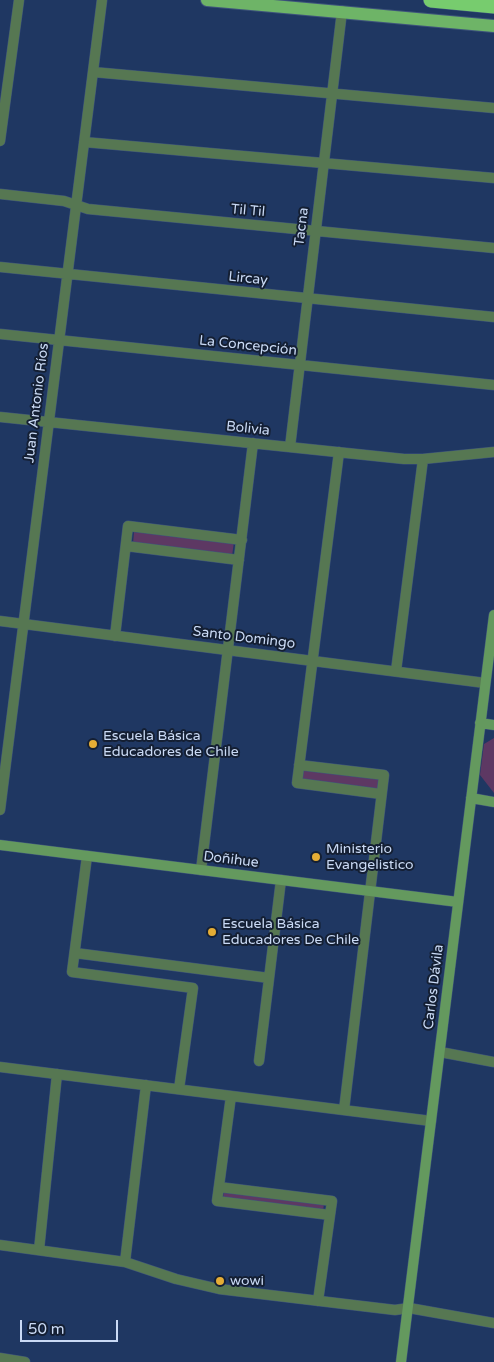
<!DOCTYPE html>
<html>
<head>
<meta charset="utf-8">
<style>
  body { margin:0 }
  #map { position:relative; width:494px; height:1362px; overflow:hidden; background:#1f3762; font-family:"Varela Round",sans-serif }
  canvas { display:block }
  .scale { position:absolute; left:20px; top:1320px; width:98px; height:22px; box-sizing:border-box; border:2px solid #cadaf5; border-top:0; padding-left:6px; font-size:15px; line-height:18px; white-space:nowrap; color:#cadaf5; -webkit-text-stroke:4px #141f33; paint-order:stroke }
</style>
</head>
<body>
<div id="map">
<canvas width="494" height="1362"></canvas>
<div class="scale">50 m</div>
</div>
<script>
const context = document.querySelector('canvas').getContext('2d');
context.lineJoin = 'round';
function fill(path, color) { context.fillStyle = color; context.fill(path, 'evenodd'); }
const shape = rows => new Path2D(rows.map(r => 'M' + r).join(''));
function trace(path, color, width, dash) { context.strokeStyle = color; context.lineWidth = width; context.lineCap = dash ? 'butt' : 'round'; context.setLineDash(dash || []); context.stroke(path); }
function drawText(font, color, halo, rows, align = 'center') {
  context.font = font + ' "Varela Round",sans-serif'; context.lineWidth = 4; context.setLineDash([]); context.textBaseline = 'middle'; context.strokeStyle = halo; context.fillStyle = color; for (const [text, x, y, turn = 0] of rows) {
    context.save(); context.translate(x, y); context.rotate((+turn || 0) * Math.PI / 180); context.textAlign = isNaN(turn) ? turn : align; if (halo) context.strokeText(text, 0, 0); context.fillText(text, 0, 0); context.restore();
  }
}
fill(shape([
  [134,532,234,542,232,556,133,544],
  [494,738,494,793,480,775,484,744],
  [303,768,380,777,378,790,301,781],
  [224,1189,324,1204,323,1211,223,1199]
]), '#5d3863');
const street = shape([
  [93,72,494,108],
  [0,141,19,0],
  [84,142,494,178],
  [0,194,64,201,88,209,494,248],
  [0,267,494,317],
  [0,334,494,385],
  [0,417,404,459,423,459,494,452],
  [290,447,342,11],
  [339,452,297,783,381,794],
  [126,546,239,560],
  [0,621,485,683],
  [115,636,128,526,242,540],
  [396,671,423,459],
  [299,765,384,775,344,1110],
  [0,810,102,0],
  [87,856,72,972,193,988,179,1089],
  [201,870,253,443],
  [75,953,269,978],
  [440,1052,494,1062],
  [259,1061,281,880],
  [0,1067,431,1121],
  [231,1096,217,1201,330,1215],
  [219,1187,332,1201,318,1301],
  [0,1245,125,1262,176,1279,219,1289,395,1310,409,1308,494,1323],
  [39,1250,57,1074],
  [125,1262,146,1085],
  [0,1358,25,1362]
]);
const secondary = shape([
  [480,723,494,725],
  [471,798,494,802],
  [0,845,458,902],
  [401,1362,494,615]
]);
const primary = shape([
  [207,0,494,26]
]);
const highway = shape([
  [431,0,494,6]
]);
trace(street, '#3e547c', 11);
trace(secondary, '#3e547c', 11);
trace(primary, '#3e547c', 14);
trace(highway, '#3e547c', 16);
trace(street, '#567752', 10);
trace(secondary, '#64995e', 10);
trace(primary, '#6eb467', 12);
trace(highway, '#77cc6e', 15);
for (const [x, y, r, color] of [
  [93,744,5,"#e5ad35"],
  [316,857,5,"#e5ad35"],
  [212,932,5,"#e5ad35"],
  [220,1281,5,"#e5ad35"]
]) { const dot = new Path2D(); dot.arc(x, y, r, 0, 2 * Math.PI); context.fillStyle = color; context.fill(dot); trace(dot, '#141f33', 2); }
drawText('14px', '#cadaf5', '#141f33', [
  ["Til Til",248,211,5],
  ["Tacna",302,227,-83],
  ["Lircay",248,279,6],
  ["La Concepción",248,346,6],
  ["Juan Antonio Ríos",37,403,-83],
  ["Bolivia",248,429,6],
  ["Santo Domingo",244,638,7],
  ["Doñihue",231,860,7],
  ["Carlos Dávila",434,987,-83]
]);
drawText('14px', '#cadaf5', '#141f33', [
  ["Escuela Básica",103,736],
  ["Educadores de Chile",103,752],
  ["Ministerio",326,849],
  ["Evangelistico",326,865],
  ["Escuela Básica",222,924],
  ["Educadores De Chile",222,940],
  ["wowi",230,1281]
], 'left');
</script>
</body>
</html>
